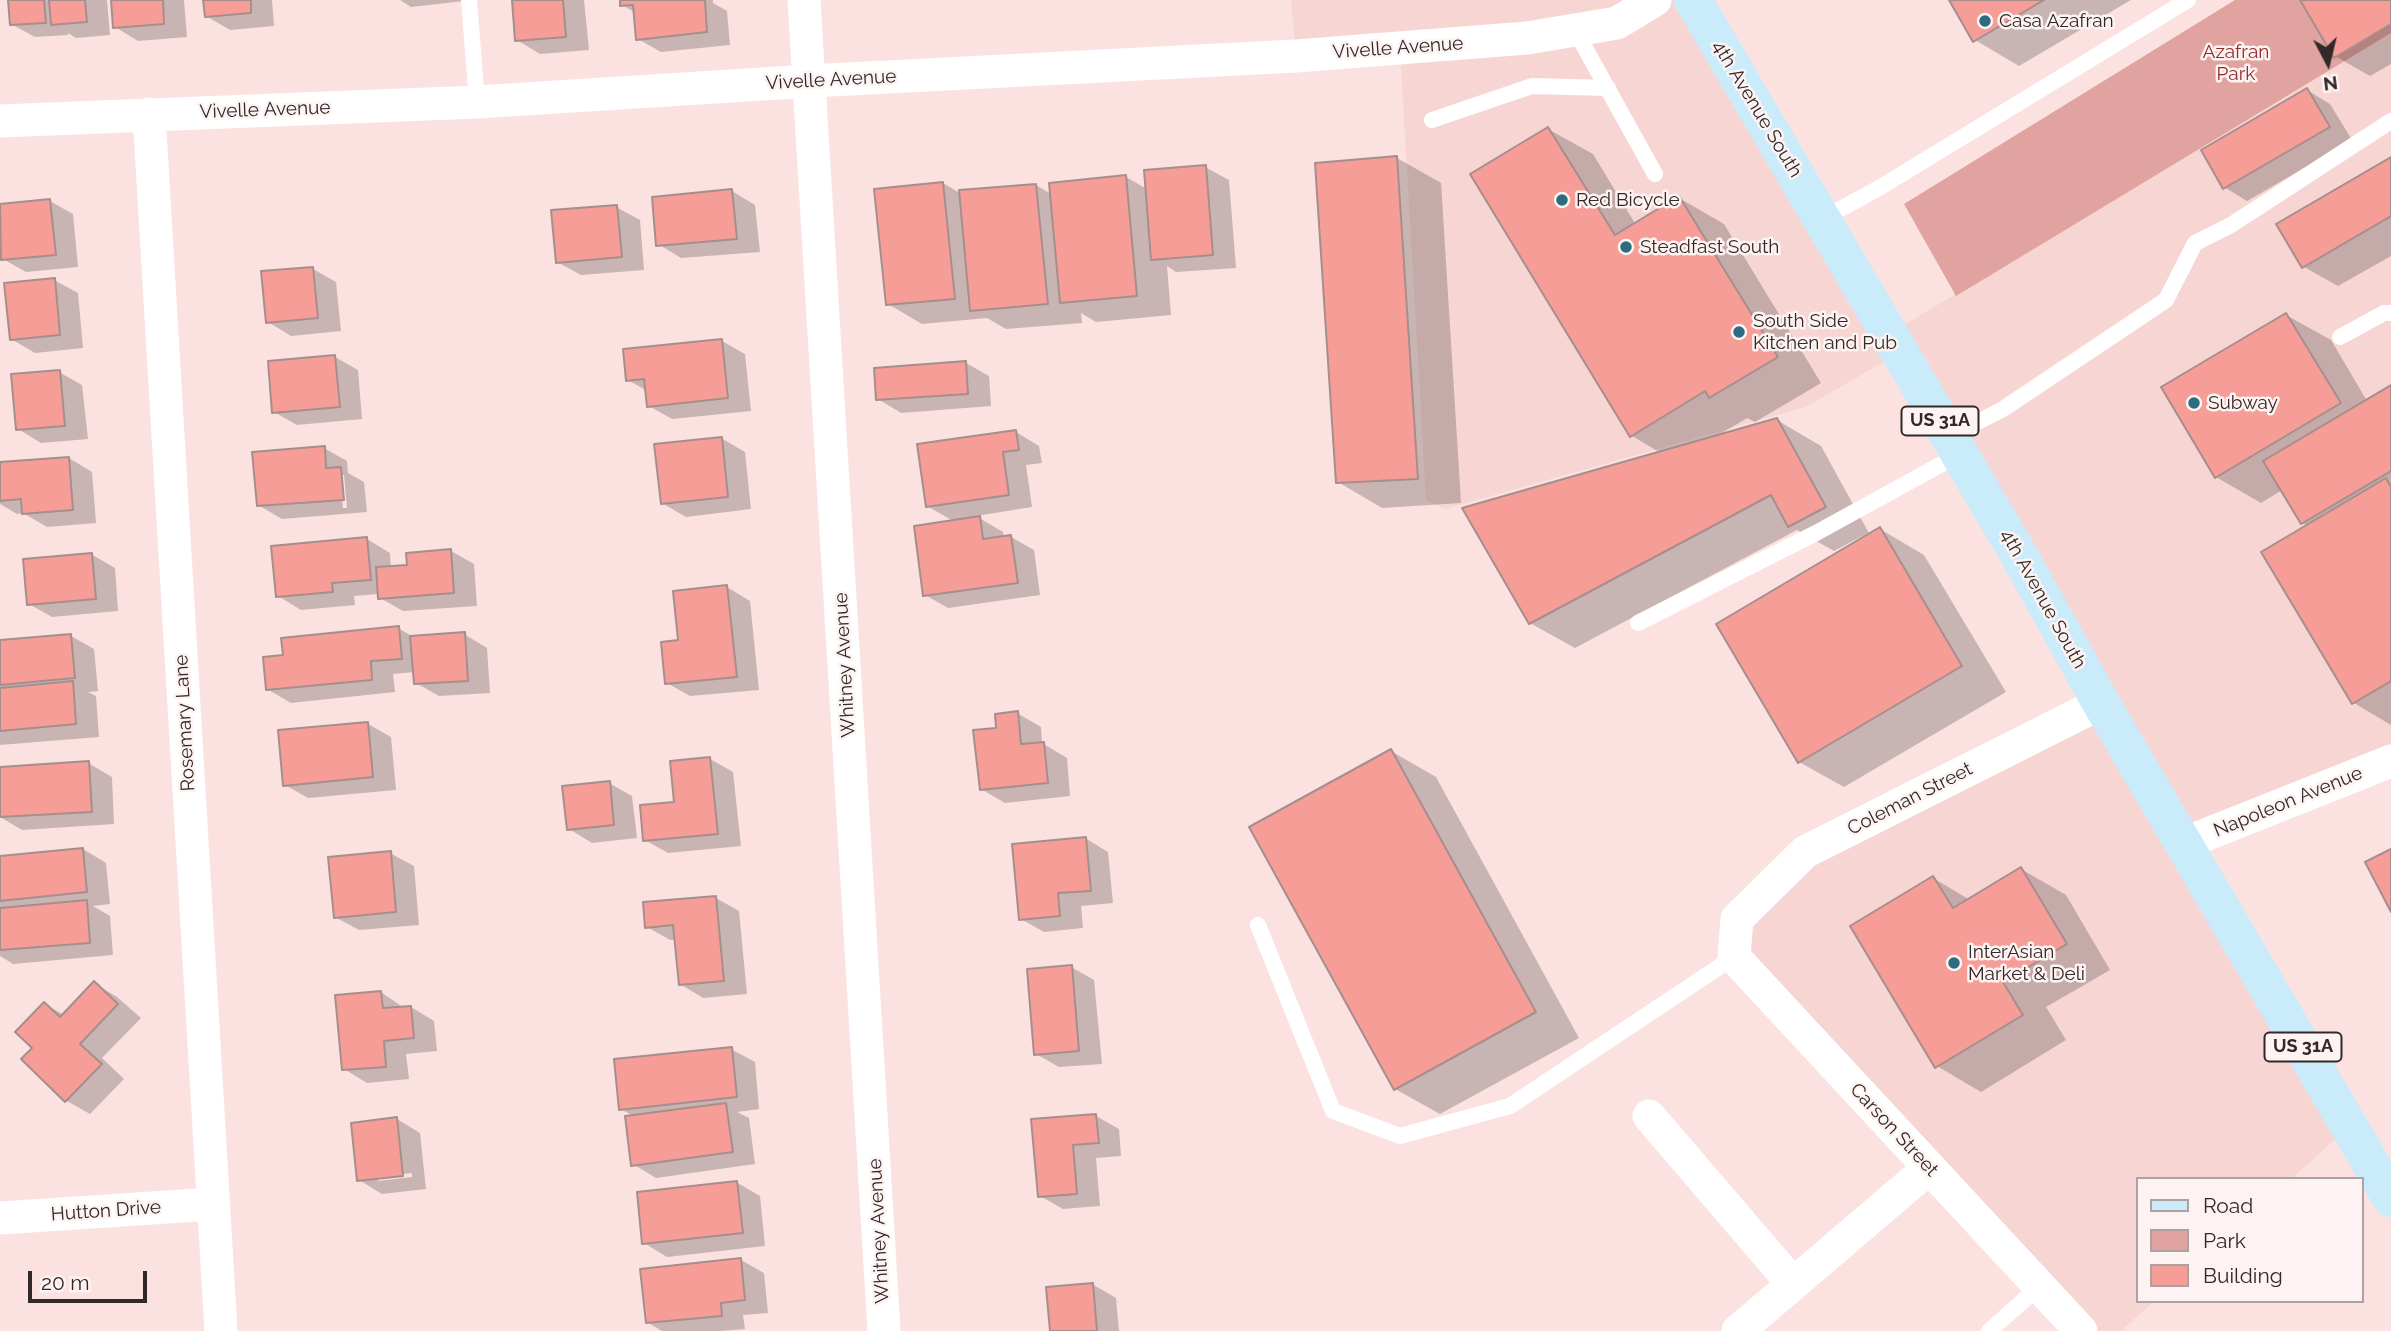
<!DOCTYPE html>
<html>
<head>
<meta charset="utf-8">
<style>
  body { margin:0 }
  #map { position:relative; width:2391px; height:1331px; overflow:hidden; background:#fbe2e0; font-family:Raleway,sans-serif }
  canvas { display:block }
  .legend { position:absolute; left:2136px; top:1177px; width:228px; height:126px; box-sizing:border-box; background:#fdf3f2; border:2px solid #aba2a1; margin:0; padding:9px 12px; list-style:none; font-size:21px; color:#312827 }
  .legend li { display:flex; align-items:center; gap:14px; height:35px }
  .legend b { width:35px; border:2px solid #aba2a1 }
  .north { position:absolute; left:2293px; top:28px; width:70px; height:70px; -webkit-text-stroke:5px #fdf3f2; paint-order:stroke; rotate:173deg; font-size:19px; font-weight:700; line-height:28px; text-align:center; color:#312827 }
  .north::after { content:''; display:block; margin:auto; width:24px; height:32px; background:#312827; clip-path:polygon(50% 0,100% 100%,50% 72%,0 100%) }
  .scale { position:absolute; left:28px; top:1271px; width:119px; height:32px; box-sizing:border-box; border:4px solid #312827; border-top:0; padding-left:9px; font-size:21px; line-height:24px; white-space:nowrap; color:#312827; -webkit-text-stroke:5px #fdf3f2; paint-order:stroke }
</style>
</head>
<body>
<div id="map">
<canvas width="2391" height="1331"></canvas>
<ul class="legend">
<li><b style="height:9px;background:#caecfa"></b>Road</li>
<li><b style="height:19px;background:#e1a39f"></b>Park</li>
<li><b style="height:19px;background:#f69d98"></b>Building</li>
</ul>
<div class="north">N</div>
<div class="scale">20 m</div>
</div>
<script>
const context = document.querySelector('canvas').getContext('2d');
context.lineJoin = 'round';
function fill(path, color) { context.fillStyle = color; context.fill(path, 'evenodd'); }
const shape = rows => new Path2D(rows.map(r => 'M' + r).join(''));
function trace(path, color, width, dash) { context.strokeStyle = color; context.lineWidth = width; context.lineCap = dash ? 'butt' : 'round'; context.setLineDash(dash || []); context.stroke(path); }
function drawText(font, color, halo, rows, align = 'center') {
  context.font = font + ' Raleway,sans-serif'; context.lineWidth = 5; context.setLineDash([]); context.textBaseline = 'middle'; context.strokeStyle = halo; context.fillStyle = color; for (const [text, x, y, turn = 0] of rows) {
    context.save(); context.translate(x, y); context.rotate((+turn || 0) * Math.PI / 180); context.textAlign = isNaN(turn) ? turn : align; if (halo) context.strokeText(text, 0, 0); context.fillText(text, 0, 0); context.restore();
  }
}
fill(shape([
  [1291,0,1693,0,1889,334,2391,33,2391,761,2185,843,2349,1127,2291,1179,2137,1179,2137,1301,2154,1301,2121,1331,2081,1331,1734,957,1737,919,1805,852,2101,702,1899,353,1806,407,1445,509,1426,500,1400,48,1296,56]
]), '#f6d5d2');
fill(shape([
  [2235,0,2391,0,2391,33,1956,296,1904,204]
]), '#e1a39f');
fill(shape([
  [9,0,107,0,110,35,76,38,68,33,68,35,35,37,11,24],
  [112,0,184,0,187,37,138,41,115,27],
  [205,0,272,0,274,26,230,30,206,16],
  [400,0,464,0,464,1,411,7],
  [514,0,584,0,589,50,540,54,517,40],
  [621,0,713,0,713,3,727,11,730,45,661,52,638,39,636,13,622,5],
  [1951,0,2131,0,2019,66,1975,40],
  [2302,0,2391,0,2391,64,2370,76,2335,56],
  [2307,90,2330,104,2352,140,2247,201,2224,187],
  [1548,129,1593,154,1636,225,1679,198,1724,224,1821,383,1755,422,1747,418,1717,436,1777,420,1821,446,1870,535,1880,529,1924,555,2006,692,1844,787,1799,762,1869,536,1868,533,1834,551,1797,530,1575,648,1530,623,1661,453,1632,436],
  [1397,158,1441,183,1461,503,1382,508,1338,482],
  [2391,159,2391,256,2338,286,2304,267],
  [1205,167,1229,180,1236,268,1176,272,1167,266,1171,315,1096,322,1081,313,1082,323,1006,329,987,318,922,324,888,304,943,183,958,192,1036,185,1051,194,1126,177,1147,189],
  [732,191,755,205,760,252,681,258,658,244],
  [50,201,73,214,78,267,26,272,3,259,0,206],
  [616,207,640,220,644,270,581,275,557,262],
  [313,269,336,282,341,331,291,336,268,322],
  [54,280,78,293,83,348,35,353,11,339],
  [2286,315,2331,340,2367,401,2391,387,2391,725,2354,703,2264,553,2308,526,2302,523,2282,490,2261,503,2216,477],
  [722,341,745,354,751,411,672,419,649,406,647,391,628,380],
  [335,357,358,370,362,419,297,425,274,412],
  [966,363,989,376,991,406,901,413,878,399],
  [59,372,82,385,88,439,41,443,18,429],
  [1016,432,1039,446,1042,463,1026,465,1032,507,976,516,1003,532,1004,538,1011,537,1034,550,1040,595,948,608,925,595,955,522,927,506],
  [721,438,745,452,751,509,686,517,662,503],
  [324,448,347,461,348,473,364,482,367,512,282,519,258,505],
  [340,475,344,475,347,508,343,508],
  [69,458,92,472,96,523,47,527,23,513,17,514,0,504,0,464],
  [367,539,390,553,391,568,409,566,451,551,474,564,477,606,403,611,380,598,379,594,354,596,355,605,301,610,278,596],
  [91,554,115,568,118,611,52,617,29,604],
  [727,587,750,601,759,690,690,696,667,683,680,642],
  [398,628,415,638,464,634,487,648,490,693,439,696,416,683,415,672,393,674,395,692,291,703,267,689,285,656],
  [71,636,94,649,98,691,88,692,96,696,99,737,0,745,0,642],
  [1017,713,1041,727,1042,743,1067,758,1070,796,1005,803,981,789,998,730],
  [368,724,391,737,396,790,308,798,285,785],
  [1391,751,1436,777,1579,1038,1440,1114,1395,1089],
  [710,759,733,772,741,846,668,853,645,840],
  [88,763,112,777,114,824,22,830,0,817,0,768],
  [609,783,632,796,637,838,592,843,569,829],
  [1085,838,1108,852,1113,903,1081,906,1083,928,1044,932,1021,919],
  [83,849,106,863,110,904,93,906,110,916,113,955,13,964,0,956,0,858],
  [390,853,414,866,419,925,359,930,335,917],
  [2021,869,2066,895,2110,970,2046,1007,2066,1040,1981,1092,1937,1066,1933,878,1970,900],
  [716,898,739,911,747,994,703,998,680,984,676,940,670,940,647,927],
  [1071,967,1094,980,1102,1064,1059,1067,1036,1054],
  [94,983,117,997,141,1018,102,1058,124,1079,90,1114,67,1101,24,1059,34,1048,45,1004,64,1015],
  [381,992,404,1008,411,1007,434,1021,437,1051,406,1054,409,1079,367,1083,344,1069],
  [731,1049,755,1062,759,1109,737,1112,749,1118,755,1164,656,1178,633,1164,635,1117,621,1109],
  [1096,1116,1119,1129,1121,1156,1096,1158,1100,1206,1063,1209,1040,1196,1033,1121],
  [397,1119,420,1133,426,1189,382,1194,359,1180],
  [412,1173,412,1177,378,1181,378,1177],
  [736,1182,760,1196,765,1246,667,1257,644,1243],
  [741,1260,764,1273,768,1313,743,1315,745,1329,720,1331,662,1331,647,1322],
  [1092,1284,1116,1298,1119,1331,1052,1331]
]), '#0003');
const building = shape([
  [8,0,44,0,46,23,10,25,8,0],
  [49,0,85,0,87,22,51,25,49,0],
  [111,0,163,0,164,24,113,28,111,0],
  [203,0,251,0,251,13,205,17,203,0],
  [512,0,563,0,566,37,515,41,512,0],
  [620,0,705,0,707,32,636,40,633,5,620,6,620,0],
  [1949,0,2044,0,1973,42,1949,0],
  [2300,0,2391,0,2391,24,2334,58,2300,0],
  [2307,88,2330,127,2223,189,2201,150,2307,88],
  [1548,127,1615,235,1679,196,1778,357,1709,398,1705,391,1630,437,1470,174,1548,127],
  [1397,156,1418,479,1336,483,1315,163,1397,156],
  [2391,157,2391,216,2302,268,2276,224,2391,157],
  [1206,165,1213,255,1151,260,1144,170,1206,165],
  [1126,175,1137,296,1060,303,1049,183,1126,175],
  [943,182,955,299,886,305,874,189,943,182],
  [1036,184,1048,304,970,311,959,190,1036,184],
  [732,189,737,239,656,246,652,197,732,189],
  [50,199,56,255,1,260,0,204,50,199],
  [617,205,622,257,556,263,551,210,617,205],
  [313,267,318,318,266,323,261,271,313,267],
  [55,278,60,335,10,340,4,283,55,278],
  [2286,313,2341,403,2215,478,2161,387,2286,313],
  [722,339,728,398,647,407,644,379,626,381,623,349,722,339],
  [335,355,340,407,272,413,268,361,335,355],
  [966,361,968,394,876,400,874,368,966,361],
  [60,370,65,426,16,430,11,374,60,370],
  [2391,385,2391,471,2301,524,2263,461,2391,385],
  [1777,418,1826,507,1788,527,1771,495,1529,624,1462,508,1777,418],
  [1016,430,1019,450,1003,452,1009,495,926,507,917,444,1016,430],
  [722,437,728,497,661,504,654,444,722,437],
  [325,446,326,468,341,467,344,500,257,506,252,452,325,446],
  [69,457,73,510,22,514,21,499,0,501,0,462,69,457],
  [2386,478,2391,487,2391,681,2352,704,2261,552,2386,478],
  [980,516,983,539,1011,535,1018,583,923,596,914,526,980,516],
  [1880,527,1962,666,1798,763,1716,624,1880,527],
  [367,537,371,580,332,583,333,592,276,597,271,546,367,537],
  [451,549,454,593,378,599,376,567,407,565,406,553,451,549],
  [92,553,96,599,27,605,23,559,92,553],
  [727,585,737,677,665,684,661,642,678,640,673,591,727,585],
  [399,626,402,659,371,661,372,680,266,690,263,657,283,655,281,638,399,626],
  [465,632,468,681,414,684,410,636,465,632],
  [71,634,75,678,0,685,0,640,71,634],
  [73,681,76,724,0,731,0,688,73,681],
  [1018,711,1021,744,1044,742,1048,783,980,790,973,730,996,728,995,714,1018,711],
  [368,722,373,777,283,786,278,730,368,722],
  [1391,749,1536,1012,1394,1090,1249,827,1391,749],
  [710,757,718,834,643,841,640,805,674,802,670,761,710,757],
  [89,761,92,812,0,817,0,767,89,761],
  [610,781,614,825,567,830,562,786,610,781],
  [1086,837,1091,891,1058,893,1060,916,1019,920,1012,844,1086,837],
  [83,848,87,892,0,901,0,856,83,848],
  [2391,849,2391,912,2365,862,2391,849],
  [391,851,396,912,334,918,328,857,391,851],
  [2021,867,2067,944,2003,982,2023,1015,1935,1068,1850,926,1933,876,1953,908,2021,867],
  [716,896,724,981,679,985,673,925,645,928,643,902,716,896],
  [87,900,90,943,0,950,0,908,87,900],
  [1072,965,1079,1051,1034,1055,1027,969,1072,965],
  [94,981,118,1004,80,1044,102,1064,65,1102,21,1059,32,1048,15,1032,44,1002,60,1017,94,981],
  [381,991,383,1008,411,1006,414,1038,384,1041,386,1067,342,1070,335,995,381,991],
  [732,1047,737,1097,619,1110,614,1059,732,1047],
  [726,1103,733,1152,631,1166,625,1116,726,1103],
  [1096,1114,1099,1143,1073,1145,1077,1194,1038,1197,1031,1119,1096,1114],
  [397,1117,403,1176,357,1181,351,1123,397,1117],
  [737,1181,743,1233,642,1244,637,1192,737,1181],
  [741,1258,745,1300,721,1303,722,1316,646,1323,640,1269,741,1258],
  [1093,1283,1097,1331,1050,1331,1046,1287,1093,1283]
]);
fill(building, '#f69d98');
trace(building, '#a58e8c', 2);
trace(shape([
  [469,0,477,102],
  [1575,30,1655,174],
  [1432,120,1532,86,1608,88],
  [1822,219,1879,188,2188,0],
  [2340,337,2384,313,2391,313],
  [1949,437,2003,409,2166,300,2195,243,2231,225,2391,121],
  [1638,623,1816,533,1960,454],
  [1258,925,1333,1111,1400,1136,1510,1106,1734,957],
  [1989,1331,2040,1286]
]), '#fff', 16);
trace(shape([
  [804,0,884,1331],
  [149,114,221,1331],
  [0,121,477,102,810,81,1296,56,1527,38,1617,23,1655,0],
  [2185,843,2391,761],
  [1649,1116,1793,1284],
  [0,1218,213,1204],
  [1738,1331,1929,1168],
  [2081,1331,1734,957,1737,919,1805,852,2101,703]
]), '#fff', 33);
trace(shape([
  [1693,0,2020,557,2101,703,2391,1198]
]), '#caecfa', 38);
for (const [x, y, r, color] of [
  [1985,21,7,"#2d6b81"],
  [1562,200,7,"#2d6b81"],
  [1626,247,7,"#2d6b81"],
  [1739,332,7,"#2d6b81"],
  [2194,403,7,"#2d6b81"],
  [1954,963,7,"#2d6b81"]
]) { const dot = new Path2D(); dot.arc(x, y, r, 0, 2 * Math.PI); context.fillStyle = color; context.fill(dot); trace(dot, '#fdf3f2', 2.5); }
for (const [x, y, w] of [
  [1940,421,77],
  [2303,1047,77]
]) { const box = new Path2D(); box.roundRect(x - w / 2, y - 14.5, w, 29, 5); context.fillStyle = '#fdf3f2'; context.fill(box); trace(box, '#312827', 2); }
drawText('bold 18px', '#312827', null, [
  ["US 31A",1940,421],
  ["US 31A",2303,1047]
]);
drawText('19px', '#312827', '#fdf3f2', [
  ["Casa Azafran",1999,21],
  ["Red Bicycle",1576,200],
  ["Steadfast South",1640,247],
  ["South Side",1753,321],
  ["Kitchen and Pub",1753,343],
  ["Subway",2208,403],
  ["InterAsian",1968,952],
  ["Market & Deli",1968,974]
], 'left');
drawText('19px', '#312827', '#fdf3f2', [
  ["Vivelle Avenue",1398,48,-4],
  ["Vivelle Avenue",831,80,-3],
  ["4th Avenue South",1757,109,59],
  ["Vivelle Avenue",265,110,-2],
  ["4th Avenue South",2043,599,61],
  ["Whitney Avenue",845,665,-93],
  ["Rosemary Lane",185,723,-93],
  ["Coleman Street",1910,799,-27],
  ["Napoleon Avenue",2288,802,-22],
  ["Carson Street",1894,1130,47],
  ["Hutton Drive",106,1211,-4],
  ["Whitney Avenue",879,1231,-93]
]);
drawText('19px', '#922b2e', '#fdf3f2', [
  ["Azafran",2236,52],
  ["Park",2236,74]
]);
</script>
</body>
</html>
